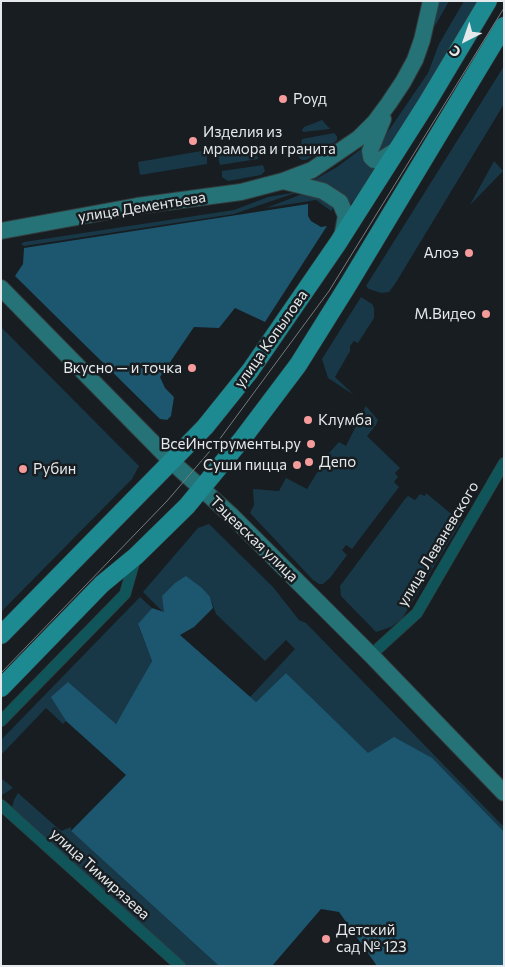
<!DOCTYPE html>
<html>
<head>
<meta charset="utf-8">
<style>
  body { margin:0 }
  #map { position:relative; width:505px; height:967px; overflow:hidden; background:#171d20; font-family:Commissioner,sans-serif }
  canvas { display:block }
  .frame { position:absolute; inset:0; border:2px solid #e5e9eb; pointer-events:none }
  .north { position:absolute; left:440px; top:15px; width:50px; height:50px; -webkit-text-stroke:4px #171d20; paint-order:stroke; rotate:221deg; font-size:14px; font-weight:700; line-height:20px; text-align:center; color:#e5e9eb }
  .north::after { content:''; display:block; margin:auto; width:18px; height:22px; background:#e5e9eb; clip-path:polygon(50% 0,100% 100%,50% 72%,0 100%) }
</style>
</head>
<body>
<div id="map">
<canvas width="505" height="967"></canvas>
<div class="frame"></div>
<div class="north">С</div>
</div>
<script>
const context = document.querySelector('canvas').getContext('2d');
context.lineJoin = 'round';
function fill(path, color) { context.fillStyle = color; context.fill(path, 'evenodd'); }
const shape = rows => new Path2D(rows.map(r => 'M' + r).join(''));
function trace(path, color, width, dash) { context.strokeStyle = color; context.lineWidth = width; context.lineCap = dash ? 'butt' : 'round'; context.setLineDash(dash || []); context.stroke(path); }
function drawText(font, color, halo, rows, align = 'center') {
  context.font = font + ' Commissioner,sans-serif'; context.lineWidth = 5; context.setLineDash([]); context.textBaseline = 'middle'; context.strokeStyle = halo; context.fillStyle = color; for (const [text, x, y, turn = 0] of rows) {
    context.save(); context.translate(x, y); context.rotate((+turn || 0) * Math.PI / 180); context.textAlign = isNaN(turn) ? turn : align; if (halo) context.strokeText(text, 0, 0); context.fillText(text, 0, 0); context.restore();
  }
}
fill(shape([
  [437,1,449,1,435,26],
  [464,1,482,1,396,144,376,154,385,136,428,73,439,44],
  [504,66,504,104,395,284,389,292,381,293,369,289,366,286],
  [322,120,330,129,303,132,302,130,304,127],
  [334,133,337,136,337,140,330,147,306,160,302,160,299,158,302,139],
  [373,140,369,164,374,169,378,169,347,209,307,184,337,167],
  [256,145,258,159,220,165,216,150],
  [207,150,207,164,140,175,138,162],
  [494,161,503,171,470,205],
  [263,165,265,171,261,175,228,181,222,177,222,171],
  [310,191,336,204,331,211,316,200,266,208],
  [298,192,234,214,24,246,21,244,24,242,234,210,268,197],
  [361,297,372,304,374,308,374,318,358,343,354,341,350,346,350,351,335,377,354,395,328,378,322,359],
  [1,327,139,466,132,479,1,612],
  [366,406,378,420,376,425,367,436,400,468,395,473,398,477,394,482,399,487,352,549,346,545,342,550,347,555,330,578,323,584,319,584,313,580,250,513,254,505,253,489,279,491,286,478,307,489,329,453,339,442,346,446],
  [426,493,461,522,402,619,391,627,376,632,341,596,340,586,405,499,408,496,415,500,420,494,425,496],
  [209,524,273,587,299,620,306,623,504,827,504,888,286,673,256,702,250,697,295,649,286,640,265,661,216,614,210,597,164,613,143,592,198,528],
  [140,597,152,608,138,625,152,661,116,724,52,697,66,721,63,724,46,708,1,755,1,740],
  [1,778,13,788,2,795,1,795],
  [18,793,61,831,71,827,71,831,219,966,187,966,12,807,14,800]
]), '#183848');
fill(shape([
  [308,204,308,216,311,221,321,227,327,226,265,322,235,308,219,328,194,327,160,377,165,388,174,397,171,416,167,420,160,419,15,276,23,264,24,248],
  [186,576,202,588,210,597,213,608,194,627,180,635,256,702,286,673,368,753,394,737,432,758,504,832,504,966,377,966,339,912,321,909,272,966,219,966,71,831,126,775,66,721,51,697,68,682,116,724,152,661,138,624,152,608,164,612,162,596,175,583]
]), '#1d566f');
const street = shape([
  [371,655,417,613,504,463],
  [1,721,125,594,136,556],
  [1,805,180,966]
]);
const secondary = shape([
  [383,119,370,151,371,157,374,160,379,161,398,149],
  [283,181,323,191,340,202,346,216,342,237],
  [1,231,137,206,241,192,283,181,312,170,359,138,375,122,389,103,403,82,415,60,422,40,431,1],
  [1,288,171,461,232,516,371,655,504,793]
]);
const primary = shape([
  [1,635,205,427,250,371,338,243,427,103,488,1],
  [1,688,102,584,136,556,187,506,243,438,298,365,348,285,504,26]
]);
trace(street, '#343a3c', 12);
trace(secondary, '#343a3c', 18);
trace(primary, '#343a3c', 19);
trace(street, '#10555a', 11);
trace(secondary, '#257277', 16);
trace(primary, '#1d8991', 18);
trace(shape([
  [1,673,167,501,216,444,329,291,504,8]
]), '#767b7d', 1);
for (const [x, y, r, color] of [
  [283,99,5,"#f59b9b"],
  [193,141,5,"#f59b9b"],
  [469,253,5,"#f59b9b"],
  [486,314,5,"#f59b9b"],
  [192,368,5,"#f59b9b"],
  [308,420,5,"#f59b9b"],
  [311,444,5,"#f59b9b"],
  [309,462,5,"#f59b9b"],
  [297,465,5,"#f59b9b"],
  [23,469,5,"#f59b9b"],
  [326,939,5,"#f59b9b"]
]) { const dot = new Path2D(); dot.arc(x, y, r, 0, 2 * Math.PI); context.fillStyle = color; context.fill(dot); trace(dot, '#171d20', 2); }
drawText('15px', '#e5e9eb', '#171d20', [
  ["Роуд",293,99],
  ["Изделия из",203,132],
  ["мрамора и гранита",203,149],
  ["Алоэ",459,253,"right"],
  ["М.Видео",476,314,"right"],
  ["Вкусно — и точка",182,368,"right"],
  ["Клумба",318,420],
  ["ВсеИнструменты.ру",301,444,"right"],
  ["Депо",319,462],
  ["Суши пицца",287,465,"right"],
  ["Рубин",33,469],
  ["Детский",336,930],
  ["сад № 123",336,947]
], 'left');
drawText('15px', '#e5e9eb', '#171d20', [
  ["улица Дементьева",142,207,-9],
  ["улица Копылова",271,339,-55],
  ["Тэцевская улица",254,539,44],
  ["улица Леваневского",438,544,-59],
  ["улица Тимирязева",100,874,42]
]);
</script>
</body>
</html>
